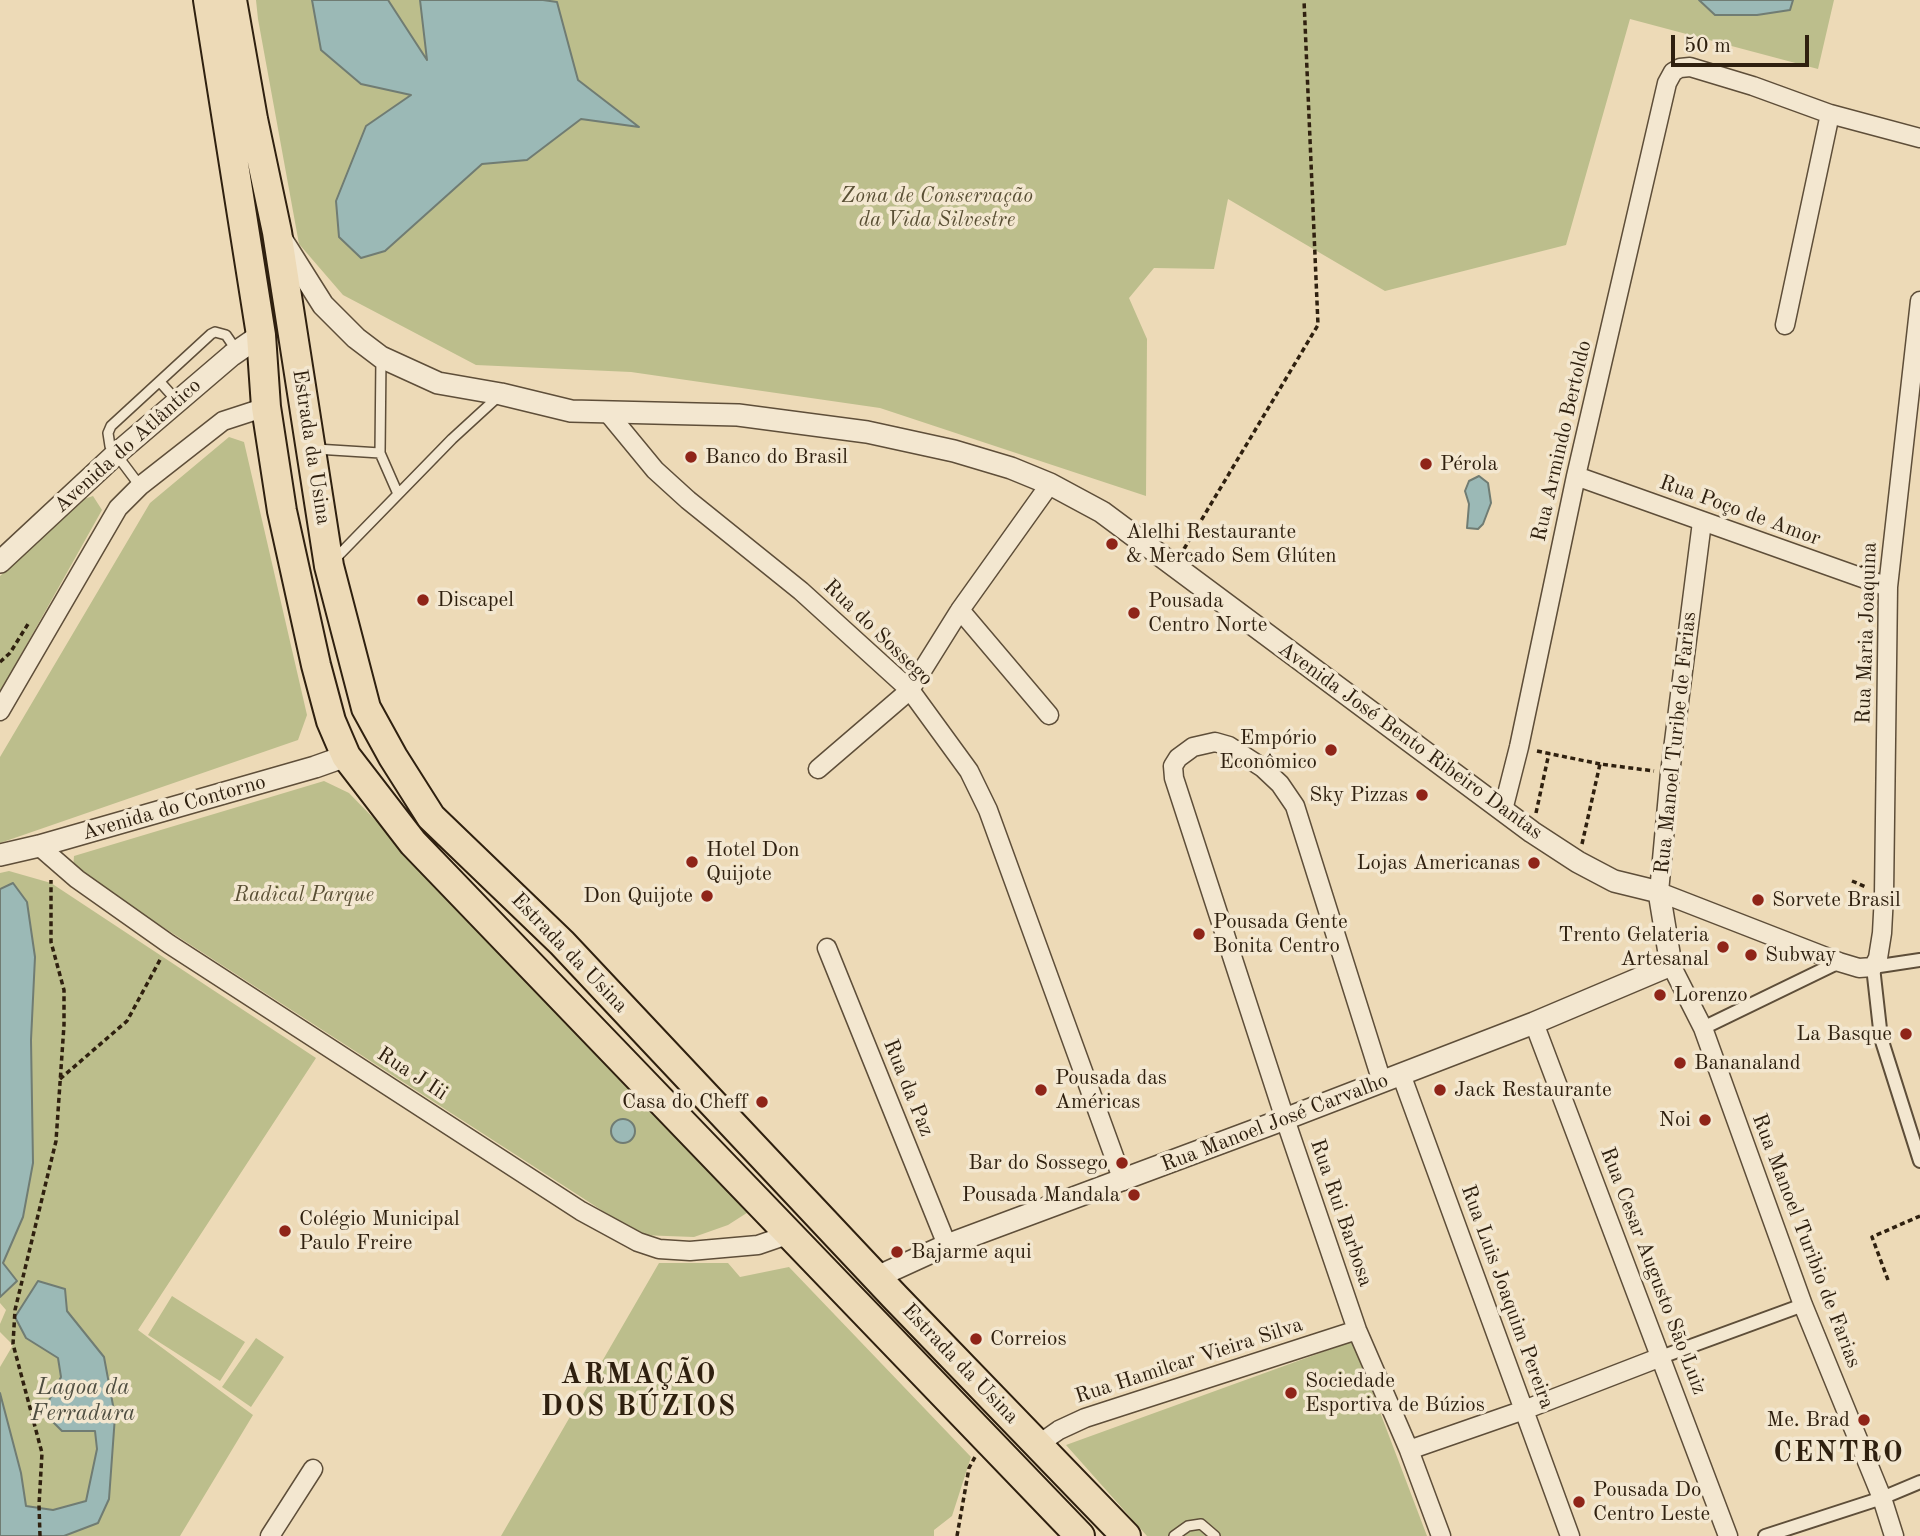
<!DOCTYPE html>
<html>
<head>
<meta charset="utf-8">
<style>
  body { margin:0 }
  #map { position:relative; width:1920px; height:1536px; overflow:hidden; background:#eddab7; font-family:"Old Standard TT",serif }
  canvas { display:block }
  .scale { position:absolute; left:1671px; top:35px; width:138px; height:32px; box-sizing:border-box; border:4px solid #2f200f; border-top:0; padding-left:9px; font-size:21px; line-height:24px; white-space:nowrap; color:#2f200f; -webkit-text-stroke:5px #f3e7d0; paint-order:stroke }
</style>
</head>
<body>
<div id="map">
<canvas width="1920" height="1536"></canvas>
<div class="scale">50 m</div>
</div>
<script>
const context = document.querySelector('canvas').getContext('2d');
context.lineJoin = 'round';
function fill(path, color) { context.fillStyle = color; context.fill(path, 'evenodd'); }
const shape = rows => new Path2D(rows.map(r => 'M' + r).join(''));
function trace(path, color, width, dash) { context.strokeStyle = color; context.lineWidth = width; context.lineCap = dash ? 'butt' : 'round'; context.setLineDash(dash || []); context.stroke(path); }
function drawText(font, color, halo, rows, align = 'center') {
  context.font = font + ' "Old Standard TT",serif'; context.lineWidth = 7; context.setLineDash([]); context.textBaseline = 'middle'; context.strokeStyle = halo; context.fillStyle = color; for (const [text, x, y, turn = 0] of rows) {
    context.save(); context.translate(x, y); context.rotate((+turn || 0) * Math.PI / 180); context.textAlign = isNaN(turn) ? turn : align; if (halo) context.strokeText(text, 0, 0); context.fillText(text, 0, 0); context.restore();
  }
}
fill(shape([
  [256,0,1834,0,1818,69,1630,19,1566,245,1385,291,1228,199,1214,269,1154,268,1129,298,1147,339,1146,496,880,408,631,372,476,365,343,295,299,244,258,19],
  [229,437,244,442,307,715,298,740,0,843,0,757,150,503],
  [93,496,102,510,0,692,0,576,84,499],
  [324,781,349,793,753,1209,728,1225,694,1237,640,1235,73,869,74,856],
  [9,871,51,883,316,1058,138,1330,253,1415,180,1536,64,1536,98,1523,109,1499,115,1416,104,1357,67,1311,65,1289,26,1338,58,1358,61,1377,43,1412,62,1431,95,1431,97,1449,86,1501,53,1510,25,1506,21,1473,0,1393,0,1367,13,1345,0,1332,0,1324,6,1310,0,1303,0,1297,16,1281,3,1263,23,1217,35,957,13,883,0,889,0,873],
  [659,1263,728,1263,740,1277,789,1267,971,1457,952,1516,934,1530,934,1536,501,1536],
  [172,1296,245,1342,220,1381,148,1335],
  [256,1338,284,1357,251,1407,222,1387],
  [1353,1341,1427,1536,1147,1536,1066,1445]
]), '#bcbe8c');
const water = shape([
  [312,0,388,0,427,60,420,0,543,0,557,2,578,80,639,127,581,119,527,160,482,164,385,251,361,258,339,237,336,201,366,126,411,95,361,84,321,50,312,0],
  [1699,0,1793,0,1790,10,1757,15,1715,15,1699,0],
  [1479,476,1488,483,1491,503,1483,524,1478,529,1467,528,1469,504,1465,491,1469,481,1479,476],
  [13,883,27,902,35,957,31,1040,33,1163,23,1217,3,1263,17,1281,0,1297,0,889,13,883],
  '611 1131a12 12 0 1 1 24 0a12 12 0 1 1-24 0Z',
  [38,1281,65,1289,67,1311,104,1357,115,1416,109,1499,98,1523,64,1536,0,1536,0,1393,21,1473,26,1506,53,1510,86,1501,97,1449,95,1431,62,1431,43,1412,61,1377,58,1358,26,1338,15,1317,38,1281]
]);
fill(water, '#9bb9b6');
trace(water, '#707c73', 2);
const service = shape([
  [381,357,380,453,398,494],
  [160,382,177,401],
  [316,449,380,453],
  [140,486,110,446,108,433,111,426,211,334,215,332,226,335,237,351],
  [334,560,452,439,500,395],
  [1174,1536,1188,1526,1201,1524,1215,1536]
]);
const pedestrian = shape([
  [1920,960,1873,967,1881,1038,1920,1161],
  [1703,1028,1839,962],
  [1661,1357,1803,1305],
  [1765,1536,1882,1498,1920,1482]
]);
const minor = shape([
  [1785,325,1830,114],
  [608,413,655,470,688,500,801,591,910,690,969,771,988,810,1123,1181],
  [1576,476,1888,587],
  [1702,522,1670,773,1659,892,1839,962,1859,968,1873,967,1878,958,1882,933,1884,895,1888,587,1920,301],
  [960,610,1049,715],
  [0,711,118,508,140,486,223,421,266,407],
  [818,769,910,690,960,610,1050,484],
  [1503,810,1519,747,1576,476,1667,83,1673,72,1680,68,1690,67,1753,86,1830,114,1920,138],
  [39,846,77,879,169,944,581,1211,638,1242,659,1249,690,1251,758,1245,790,1234],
  [827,948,947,1245],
  [1671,965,1703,1028,1803,1305,1882,1498,1894,1536],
  [1534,1023,1728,1536],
  [1401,1074,1570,1536],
  [1382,1082,1295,806,1280,784,1263,768,1229,746,1215,742,1193,747,1178,758,1173,766,1174,778,1285,1119,1357,1330,1409,1450,1441,1536],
  [1039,1444,1059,1430,1085,1418,1357,1330],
  [1409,1450,1524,1410,1661,1357],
  [270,1536,313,1469]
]);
const tertiary = shape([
  [282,240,323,305,356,338,381,357,438,383,501,394,571,411,738,415,867,432,954,451,1011,468,1050,484,1102,512,1532,832,1578,862,1614,881,1659,892,1671,965,1534,1023,1285,1119,947,1245,877,1277],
  [0,562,115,455,232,355,261,335],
  [0,855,39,846,315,767,346,756]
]);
const primary = shape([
  [208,0,261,335,266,407,282,511,316,665,331,721,346,756,413,843,1080,1536],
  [232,0,253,119,277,232,329,566,366,708,393,757,431,817,562,943,894,1296,1126,1536]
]);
trace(service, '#5e4e39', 12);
trace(pedestrian, '#5e4e39', 16);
trace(minor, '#5e4e39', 21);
trace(tertiary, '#5e4e39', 24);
trace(primary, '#2f200f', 32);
trace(shape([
  [1184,549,1318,325,1304,0],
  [0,662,10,653,28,624],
  [1537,751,1600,764],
  [1536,813,1549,753],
  [1582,844,1600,764,1654,771],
  [1852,881,1866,887],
  [60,1079,127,1021,161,958],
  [1888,1280,1872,1237,1920,1216],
  [40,1536,39,1505,42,1453,13,1344,15,1310,56,1141,64,1025,64,990,51,942,51,880],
  [957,1536,969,1468,975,1457]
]), '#2f200f', 3.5, [5, 3.5]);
trace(service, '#f3e7d0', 9);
trace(pedestrian, '#f3e7d0', 12);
trace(minor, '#f3e7d0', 18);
trace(tertiary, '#f3e7d0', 21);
trace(primary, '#eddab7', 28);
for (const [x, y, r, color] of [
  [691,457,7,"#8f2418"],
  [1426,464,7,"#8f2418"],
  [1112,544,7,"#8f2418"],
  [423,600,7,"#8f2418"],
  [1134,613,7,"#8f2418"],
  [1331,750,7,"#8f2418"],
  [1422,795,7,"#8f2418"],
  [692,862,7,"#8f2418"],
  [1534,863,7,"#8f2418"],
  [707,896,7,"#8f2418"],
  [1758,900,7,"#8f2418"],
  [1199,934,7,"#8f2418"],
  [1723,947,7,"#8f2418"],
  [1751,955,7,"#8f2418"],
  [1660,995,7,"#8f2418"],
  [1906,1034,7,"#8f2418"],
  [1680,1063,7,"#8f2418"],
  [1041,1090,7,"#8f2418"],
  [1440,1090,7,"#8f2418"],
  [762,1102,7,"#8f2418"],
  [1705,1120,7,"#8f2418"],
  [1122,1163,7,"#8f2418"],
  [1134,1195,7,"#8f2418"],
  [285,1231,7,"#8f2418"],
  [897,1252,7,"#8f2418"],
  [976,1339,7,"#8f2418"],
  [1291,1393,7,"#8f2418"],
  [1864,1420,7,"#8f2418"],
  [1579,1502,7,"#8f2418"]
]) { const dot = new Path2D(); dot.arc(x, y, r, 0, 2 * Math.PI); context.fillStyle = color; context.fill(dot); trace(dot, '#f3e7d0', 2.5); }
drawText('italic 21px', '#594f34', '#f3e7d0', [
  ["Zona de Conservação",937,196],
  ["da Vida Silvestre",937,220],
  ["Radical Parque",304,895]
]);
drawText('21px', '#2f200f', '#f3e7d0', [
  ["Rua Armindo Bertoldo",1562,441,-77],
  ["Avenida do Atlântico",128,446,-42],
  ["Estrada da Usina",311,447,81],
  ["Rua Poço de Amor",1740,511,20],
  ["Rua do Sossego",878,633,44],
  ["Rua Maria Joaquina",1867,633,-88],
  ["Avenida José Bento Ribeiro Dantas",1410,741,36],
  ["Rua Manoel Turibe de Farias",1676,743,-84],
  ["Avenida do Contorno",174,808,-16],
  ["Estrada da Usina",569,953,46],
  ["Rua J Iii",412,1074,33],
  ["Rua da Paz",908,1088,68],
  ["Rua Manoel José Carvalho",1275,1123,-21],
  ["Rua Rui Barbosa",1341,1213,71],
  ["Rua Manoel Turibio de Farias",1806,1241,69],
  ["Rua Cesar Augusto São Luiz",1653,1271,69],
  ["Rua Luis Joaquim Pereira",1507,1297,70],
  ["Rua Hamilcar Vieira Silva",1189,1361,-18],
  ["Estrada da Usina",960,1364,46]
]);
drawText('21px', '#2f200f', '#f3e7d0', [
  ["Banco do Brasil",705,457],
  ["Pérola",1440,464],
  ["Alelhi Restaurante",1126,532],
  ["& Mercado Sem Glúten",1126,556],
  ["Discapel",437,600],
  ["Pousada",1148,601],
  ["Centro Norte",1148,625],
  ["Empório",1317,738,"right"],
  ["Econômico",1317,762,"right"],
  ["Sky Pizzas",1408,795,"right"],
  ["Hotel Don",706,850],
  ["Quijote",706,874],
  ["Lojas Americanas",1520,863,"right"],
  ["Don Quijote",693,896,"right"],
  ["Sorvete Brasil",1772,900],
  ["Pousada Gente",1213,922],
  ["Bonita Centro",1213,946],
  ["Trento Gelateria",1709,935,"right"],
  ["Artesanal",1709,959,"right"],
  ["Subway",1765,955],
  ["Lorenzo",1674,995],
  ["La Basque",1892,1034,"right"],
  ["Bananaland",1694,1063],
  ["Pousada das",1055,1078],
  ["Américas",1055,1102],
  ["Jack Restaurante",1454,1090],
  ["Casa do Cheff",748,1102,"right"],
  ["Noi",1691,1120,"right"],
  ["Bar do Sossego",1108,1163,"right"],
  ["Pousada Mandala",1120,1195,"right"],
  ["Colégio Municipal",299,1219],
  ["Paulo Freire",299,1243],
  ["Bajarme aqui",911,1252],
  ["Correios",990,1339],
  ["Sociedade",1305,1381],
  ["Esportiva de Búzios",1305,1405],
  ["Me. Brad",1850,1420,"right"],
  ["Pousada Do",1593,1490],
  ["Centro Leste",1593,1514]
], 'left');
drawText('italic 23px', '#4f4e41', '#f3e7d0', [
  ["Lagoa da",83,1388],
  ["Ferradura",83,1414]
]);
context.letterSpacing = '2px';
drawText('bold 28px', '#2f200f', '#f3e7d0', [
  ["ARMAÇÃO",639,1376],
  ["DOS BÚZIOS",639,1408],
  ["CENTRO",1839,1454]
]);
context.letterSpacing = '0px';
</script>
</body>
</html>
